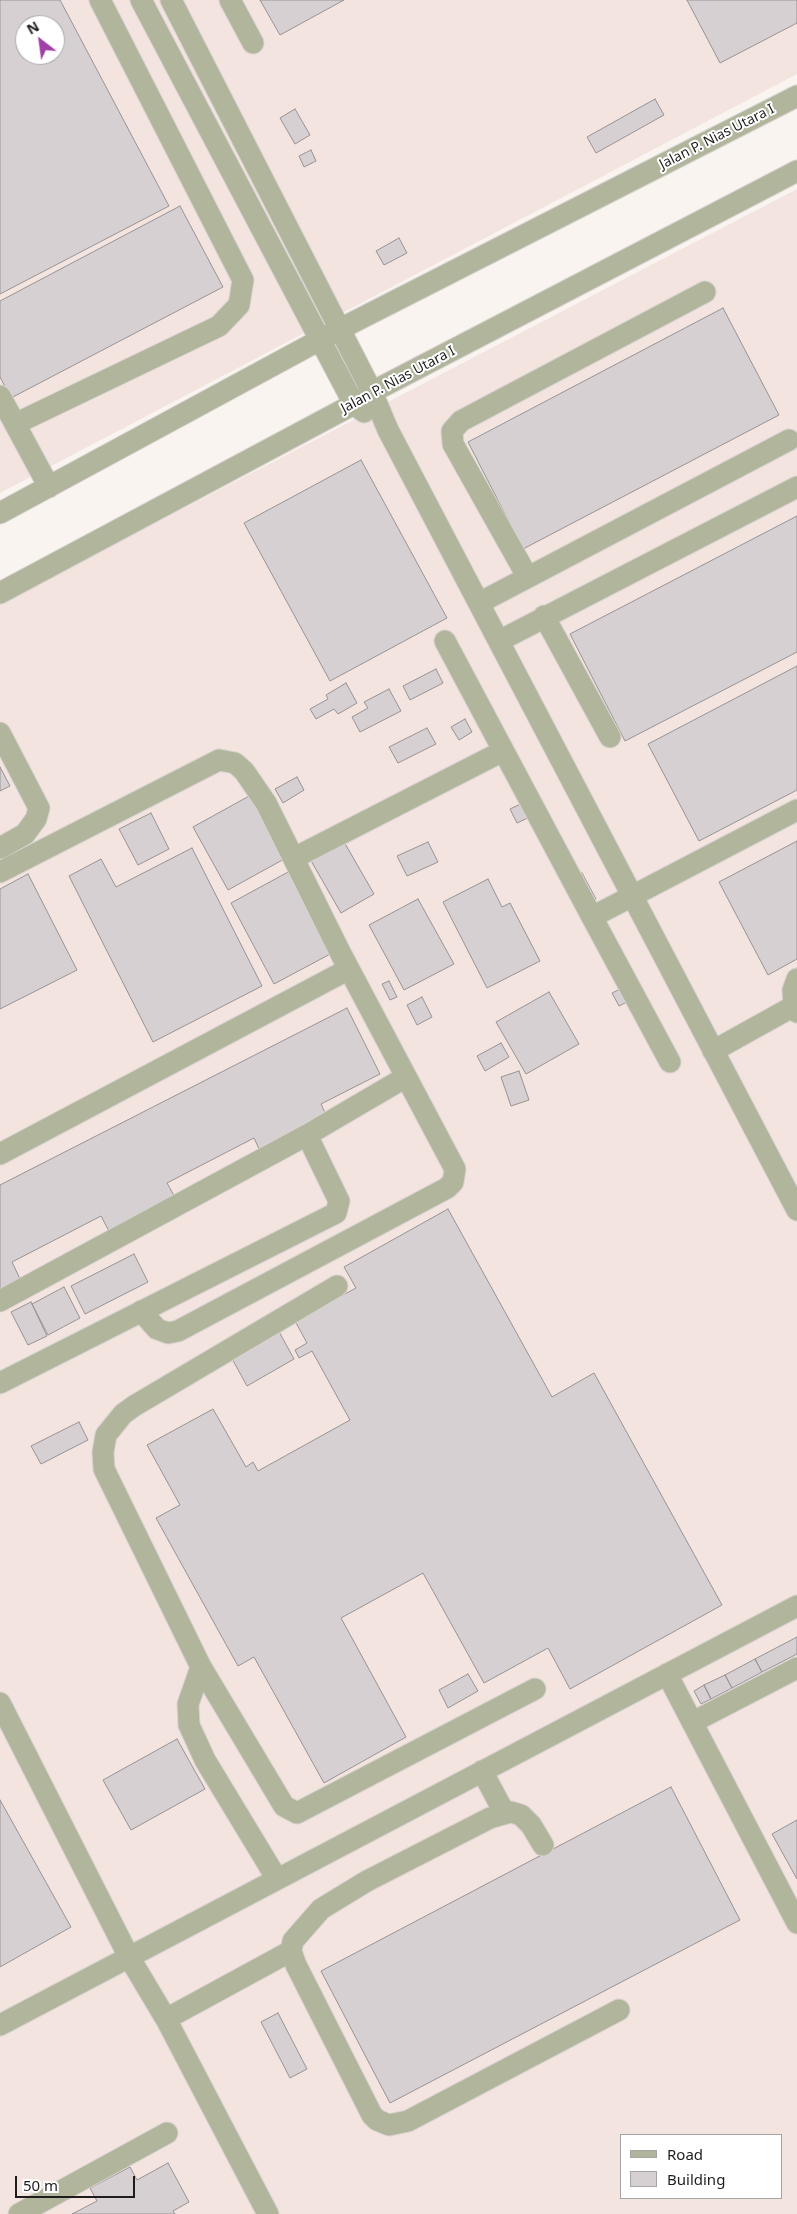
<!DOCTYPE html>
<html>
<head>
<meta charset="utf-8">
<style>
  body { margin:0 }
  #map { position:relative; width:797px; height:2214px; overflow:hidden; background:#faf4f1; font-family:"Noto Sans",sans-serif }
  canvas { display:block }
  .legend { position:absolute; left:620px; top:2134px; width:162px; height:65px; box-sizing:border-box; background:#fff; border:1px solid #a5a5a4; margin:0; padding:6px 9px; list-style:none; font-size:15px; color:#1f1d1c }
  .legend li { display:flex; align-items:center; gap:10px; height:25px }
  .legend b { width:25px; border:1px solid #a5a5a4 }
  .north { position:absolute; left:15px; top:15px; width:50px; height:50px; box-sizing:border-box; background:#fff; border:1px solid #a5a5a4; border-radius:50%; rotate:330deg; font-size:14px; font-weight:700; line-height:20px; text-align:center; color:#1f1d1c }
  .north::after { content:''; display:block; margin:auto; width:18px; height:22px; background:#a141a8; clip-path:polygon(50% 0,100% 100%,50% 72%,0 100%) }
  .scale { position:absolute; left:15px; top:2176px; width:120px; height:22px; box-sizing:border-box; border:2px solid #1f1d1c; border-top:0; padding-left:6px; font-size:15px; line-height:18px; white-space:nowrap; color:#1f1d1c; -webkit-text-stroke:4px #fff; paint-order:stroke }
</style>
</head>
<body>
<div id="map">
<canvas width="797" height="2214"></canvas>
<ul class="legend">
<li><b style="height:6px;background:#b0b59c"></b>Road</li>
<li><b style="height:14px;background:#d6d0d2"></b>Building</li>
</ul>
<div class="north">N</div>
<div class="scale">50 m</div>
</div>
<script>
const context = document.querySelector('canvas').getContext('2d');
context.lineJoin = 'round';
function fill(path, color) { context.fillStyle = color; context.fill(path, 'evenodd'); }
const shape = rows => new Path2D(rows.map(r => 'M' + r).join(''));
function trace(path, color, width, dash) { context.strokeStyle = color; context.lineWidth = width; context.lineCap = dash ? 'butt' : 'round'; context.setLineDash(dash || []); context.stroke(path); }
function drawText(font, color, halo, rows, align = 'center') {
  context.font = font + ' "Noto Sans",sans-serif'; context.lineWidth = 4; context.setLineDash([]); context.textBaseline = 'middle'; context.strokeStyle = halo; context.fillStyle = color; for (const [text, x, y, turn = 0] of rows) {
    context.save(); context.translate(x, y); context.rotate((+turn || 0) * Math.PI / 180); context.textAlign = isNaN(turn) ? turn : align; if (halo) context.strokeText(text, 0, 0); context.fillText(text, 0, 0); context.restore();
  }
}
fill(shape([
  [0,0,797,0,797,74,0,493],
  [25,25,55,25,55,55,25,55],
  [797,189,797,2214,0,2214,0,604],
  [621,2135,781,2135,781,2198,621,2198]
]), '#f3e4df');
const building = shape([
  [0,0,60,0,169,206,0,294,0,0],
  [25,25,55,25,55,55,25,55,25,25],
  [260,0,344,0,280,35,260,0],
  [687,0,797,0,797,23,720,63,687,0],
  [655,99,664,115,596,153,587,137,655,99],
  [295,109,310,135,295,144,280,118,295,109],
  [311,150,316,161,304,167,299,156,311,150],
  [180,206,223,287,11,398,0,377,0,301,180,206],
  [399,238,407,253,384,265,376,251,399,238],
  [723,308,779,415,523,549,468,442,723,308],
  [361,460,447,618,330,681,244,523,361,460],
  [797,516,797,652,625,741,570,634,797,516],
  [797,666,797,790,699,841,648,744,797,666],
  [436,669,443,683,410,700,403,686,436,669],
  [346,683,357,703,338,714,334,709,316,719,310,709,328,699,326,695,346,683],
  [389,689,401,711,360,732,352,717,368,708,364,702,389,689],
  [465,719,472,732,459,740,451,727,465,719],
  [427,728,436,744,398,763,389,747,427,728],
  [0,767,10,786,0,791,0,767],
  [297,777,304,790,283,803,275,789,297,777],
  [251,795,286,858,228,890,193,827,251,795],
  [525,802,532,816,517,823,510,809,525,802],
  [151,813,169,849,138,865,119,829,151,813],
  [343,840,374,894,341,913,310,859,343,840],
  [797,841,797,959,768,975,719,882,797,841],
  [428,842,438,862,407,876,397,856,428,842],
  [192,848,262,986,153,1042,69,876,101,859,116,887,192,848],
  [290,871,334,952,274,984,231,903,290,871],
  [582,873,596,899,588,904,574,878,582,873],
  [28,874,77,970,0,1009,0,889,28,874],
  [488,879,502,907,510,903,540,961,487,988,443,902,488,879],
  [418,899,454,964,404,990,369,925,418,899],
  [389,981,397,997,390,1000,382,984,389,981],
  [620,989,627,1002,619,1006,612,993,620,989],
  [549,992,579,1044,526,1074,496,1022,549,992],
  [422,997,432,1017,417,1025,407,1005,422,997],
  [347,1008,380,1074,321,1104,327,1117,260,1151,254,1138,167,1183,176,1199,110,1233,101,1216,12,1262,21,1281,0,1291,0,1185,347,1008],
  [501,1043,509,1057,485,1071,477,1056,501,1043],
  [519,1071,529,1100,511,1106,501,1077,519,1071],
  [448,1209,552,1397,594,1373,722,1605,570,1689,548,1648,484,1683,423,1573,341,1618,406,1737,324,1783,254,1657,238,1666,156,1518,180,1505,147,1445,213,1409,246,1467,253,1462,258,1471,350,1420,312,1351,299,1358,295,1350,307,1343,295,1321,356,1288,344,1267,448,1209],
  [134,1254,148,1282,85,1314,71,1286,134,1254],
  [64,1287,80,1318,48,1335,32,1304,64,1287],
  [31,1302,47,1336,28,1345,11,1312,31,1302],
  [277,1328,294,1359,247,1386,230,1355,277,1328],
  [79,1422,88,1440,41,1464,31,1446,79,1422],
  [797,1637,797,1654,762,1672,755,1659,797,1637],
  [755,1659,762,1672,732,1688,725,1675,755,1659],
  [468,1674,478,1691,448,1708,439,1690,468,1674],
  [725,1675,732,1688,711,1699,704,1685,725,1675],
  [704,1685,711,1699,701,1704,694,1691,704,1685],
  [177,1739,205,1789,131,1830,103,1780,177,1739],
  [671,1787,740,1920,390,2103,321,1971,671,1787],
  [0,1800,71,1927,0,1967,0,1800],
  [797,1820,797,1879,772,1834,797,1820],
  [278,2013,307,2069,290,2078,261,2022,278,2013],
  [168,2163,189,2202,173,2211,175,2214,72,2214,97,2201,90,2188,130,2167,137,2180,168,2163]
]);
fill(building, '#d6d0d2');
trace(building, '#999395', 1);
const minor = shape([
  [141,0,354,404,364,412],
  [171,0,372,392,388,430,797,1210],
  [230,0,253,43],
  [0,396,49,487],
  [15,424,219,326,239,305,243,280,100,0],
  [0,513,340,329,797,96],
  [527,576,453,444,452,431,461,421,705,292],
  [0,593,354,404,372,392,797,171],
  [479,603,789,440],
  [544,616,610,737],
  [445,641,592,917,797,810],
  [499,641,797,487],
  [0,733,39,808,36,819,25,834,0,848],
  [294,858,503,751],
  [0,872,219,760,235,763,244,771,266,803,341,954,455,1169,453,1182,447,1188,178,1331,168,1333,157,1329,141,1311],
  [592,917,670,1062],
  [794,1006,793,990,797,979],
  [713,1051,794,1006,797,1012],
  [0,1154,349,969],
  [337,1286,134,1406,123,1414,106,1435,103,1452,104,1469,201,1667,284,1806,297,1813,535,1689],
  [0,1301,307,1135,406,1077],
  [0,1383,336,1213,339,1201,307,1135],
  [201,1667,188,1704,189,1725,205,1760,277,1879],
  [667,1674,797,1923],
  [0,1703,129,1957,166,2019,268,2214],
  [693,1722,797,1668],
  [482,1771,504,1812],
  [543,1845,531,1825,521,1815,511,1812,490,1818,367,1881,321,1909,293,1941,291,1951,296,1965,372,2115,377,2120,389,2125,408,2121,619,2010],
  [166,2019,291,1951],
  [0,2025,797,1606],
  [19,2214,167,2133]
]);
trace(minor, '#d7d2cf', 23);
trace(minor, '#b0b59c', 21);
drawText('14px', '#1f1d1c', '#fff', [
  ["Jalan P. Nias Utara I",717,137,-27],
  ["Jalan P. Nias Utara I",398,380,-28]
]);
</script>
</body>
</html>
